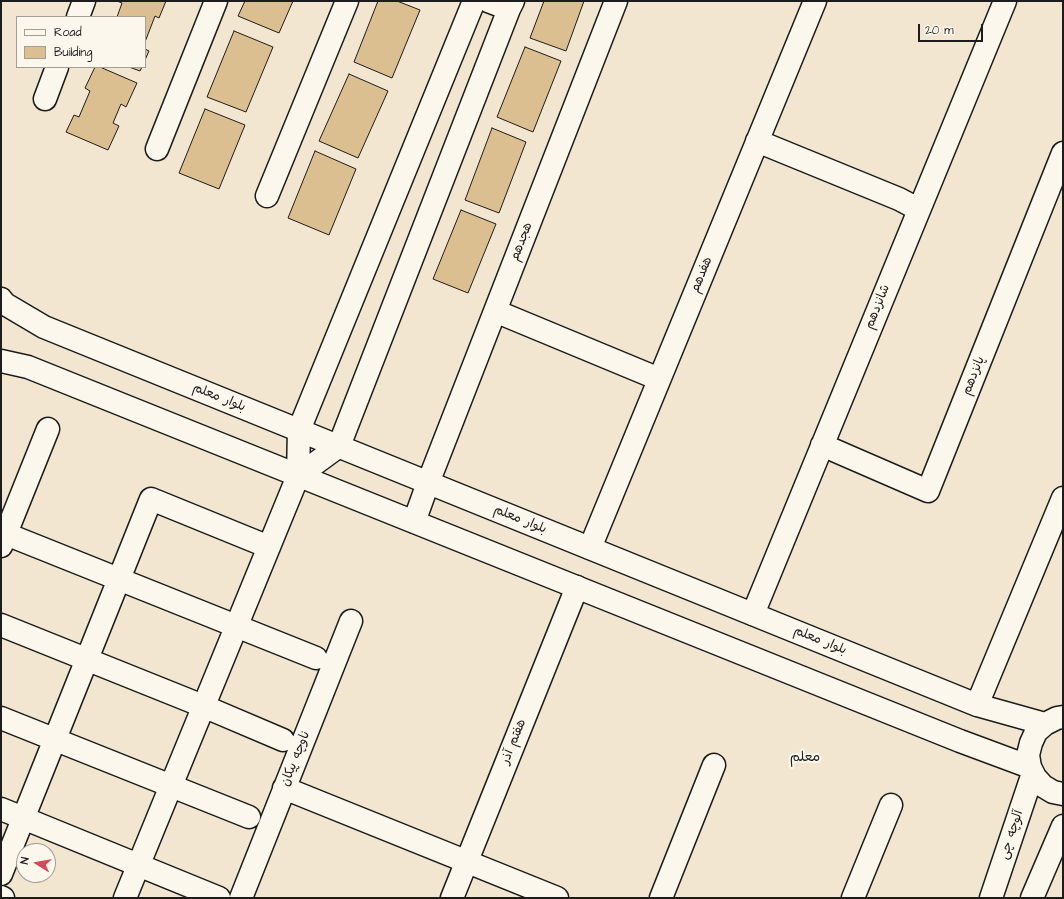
<!DOCTYPE html>
<html>
<head>
<meta charset="utf-8">
<style>
  body { margin:0 }
  #map { position:relative; width:1064px; height:899px; overflow:hidden; background:#f2e6d0; font-family:"Architects Daughter",sans-serif }
  canvas { display:block }
  .frame { position:absolute; inset:0; border:2px solid #1c1c1c; pointer-events:none }
  .legend { position:absolute; left:16px; top:16px; width:130px; height:52px; box-sizing:border-box; background:#fbf7ec; border:1px solid #a29f99; margin:0; padding:5px 7px; list-style:none; font-size:12px; color:#1c1c1c }
  .legend li { display:flex; align-items:center; gap:8px; height:20px }
  .legend b { width:20px; border:1px solid #a29f99 }
  .north { position:absolute; left:16px; top:843px; width:40px; height:40px; box-sizing:border-box; background:#fbf7ec; border:1px solid #a29f99; border-radius:50%; rotate:281deg; font-size:11px; font-weight:700; line-height:16px; text-align:center; color:#1c1c1c }
  .north::after { content:''; display:block; margin:auto; width:14px; height:18px; background:#d1495b; clip-path:polygon(50% 0,100% 100%,50% 72%,0 100%) }
  .scale { position:absolute; left:918px; top:24px; width:65px; height:18px; box-sizing:border-box; border:2px solid #1c1c1c; border-top:0; padding-left:5px; font-size:12px; line-height:14px; white-space:nowrap; color:#1c1c1c; -webkit-text-stroke:3px #fbf7ec; paint-order:stroke }
</style>
</head>
<body>
<div id="map">
<canvas width="1064" height="899"></canvas>
<div class="frame"></div>
<ul class="legend">
<li><b style="height:5px;background:#fbf7ec"></b>Road</li>
<li><b style="height:11px;background:#dcbf90"></b>Building</li>
</ul>
<div class="north">N</div>
<div class="scale">20 m</div>
</div>
<script>
const context = document.querySelector('canvas').getContext('2d');
context.lineJoin = 'round';
function fill(path, color) { context.fillStyle = color; context.fill(path, 'evenodd'); }
const shape = rows => new Path2D(rows.map(r => 'M' + r).join(''));
function trace(path, color, width, dash) { context.strokeStyle = color; context.lineWidth = width; context.lineCap = dash ? 'butt' : 'round'; context.setLineDash(dash || []); context.stroke(path); }
function drawText(font, color, halo, rows, align = 'center') {
  context.font = font + ' "Architects Daughter","Playpen Sans Arabic",sans-serif'; context.lineWidth = 4; context.setLineDash([]); context.textBaseline = 'middle'; context.strokeStyle = halo; context.fillStyle = color; for (const [text, x, y, turn = 0] of rows) {
    context.save(); context.translate(x, y); context.rotate((+turn || 0) * Math.PI / 180); context.textAlign = isNaN(turn) ? turn : align; if (halo) context.strokeText(text, 0, 0); context.fillText(text, 0, 0); context.restore();
  }
}
const building = shape([
  [117,1,166,1,159,18,155,16,145,42,145,17,117,17,122,3,117,1],
  [245,1,293,1,279,33,238,16,245,1],
  [378,1,397,1,420,10,392,78,354,62,378,1],
  [544,1,584,1,566,51,530,38,544,1],
  [234,31,273,47,246,112,207,97,234,31],
  [525,47,561,61,533,132,497,117,525,47],
  [145,49,149,51,145,60,145,49],
  [95,67,100,67,137,83,126,107,121,104,113,123,119,126,108,150,66,132,74,115,79,117,90,91,85,88,95,67],
  [129,67,142,67,140,71,129,67],
  [349,74,388,91,358,158,319,141,349,74],
  [205,109,245,125,219,189,179,173,205,109],
  [492,128,526,142,499,213,465,200,492,128],
  [315,151,356,169,329,235,288,218,315,151],
  [461,210,496,224,468,293,433,279,461,210]
]);
fill(building, '#dcbf90');
trace(building, '#1c1c1c', 1);
const minor = shape([
  [488,1,509,9,513,1],
  [78,17,84,1],
  [45,99,57,67],
  [757,141,899,199,918,209],
  [157,149,216,1],
  [267,196,347,1],
  [495,311,659,379],
  [822,445,928,491,1063,153],
  [298,476,339,446,509,9,510,1],
  [428,483,616,1],
  [6,534,316,658],
  [1,546,48,429],
  [590,548,815,1],
  [753,614,1005,1],
  [1,625,203,706,283,740],
  [1,718,249,817],
  [284,788,557,898],
  [1,809,219,898],
  [1,874,151,499,269,547],
  [1,897,3,898],
  [125,898,298,476,299,430,474,1],
  [241,898,351,621],
  [452,898,577,587],
  [661,898,714,765],
  [853,898,891,805]
]);
const tertiary = shape([
  [1,299,5,304,44,327,81,342,977,705,1045,724],
  [1,361,28,367,960,741,1030,767],
  [414,522,428,483],
  [977,705,1063,498],
  [1063,717,1057,718,1045,724,1036,732,1031,743,1028,755,1030,767,1035,777,1043,786,1053,792,1063,794],
  [991,898,1033,773],
  [1032,898,1063,826]
]);
trace(minor, '#1c1c1c', 25);
trace(tertiary, '#1c1c1c', 25);
trace(minor, '#fbf7ec', 22);
trace(tertiary, '#fbf7ec', 22);
drawText('13px', '#1c1c1c', '#fbf7ec', [
  ["هجدهم",522,242,-69],
  ["هفدهم",702,275,-68],
  ["شانزدهم",878,307,-68],
  ["پانزدهم",974,376,-68],
  ["بلوار معلم",219,398,22],
  ["بلوار معلم",520,520,22],
  ["بلوار معلم",820,641,22],
  ["هفتم آذر",514,742,-68],
  ["ناوچه پیکان",296,759,-68],
  ["آلوچه چی",1012,835,-72]
]);
drawText('14px', '#1c1c1c', '#fbf7ec', [
  ["معلم",805,758]
]);
</script>
</body>
</html>
